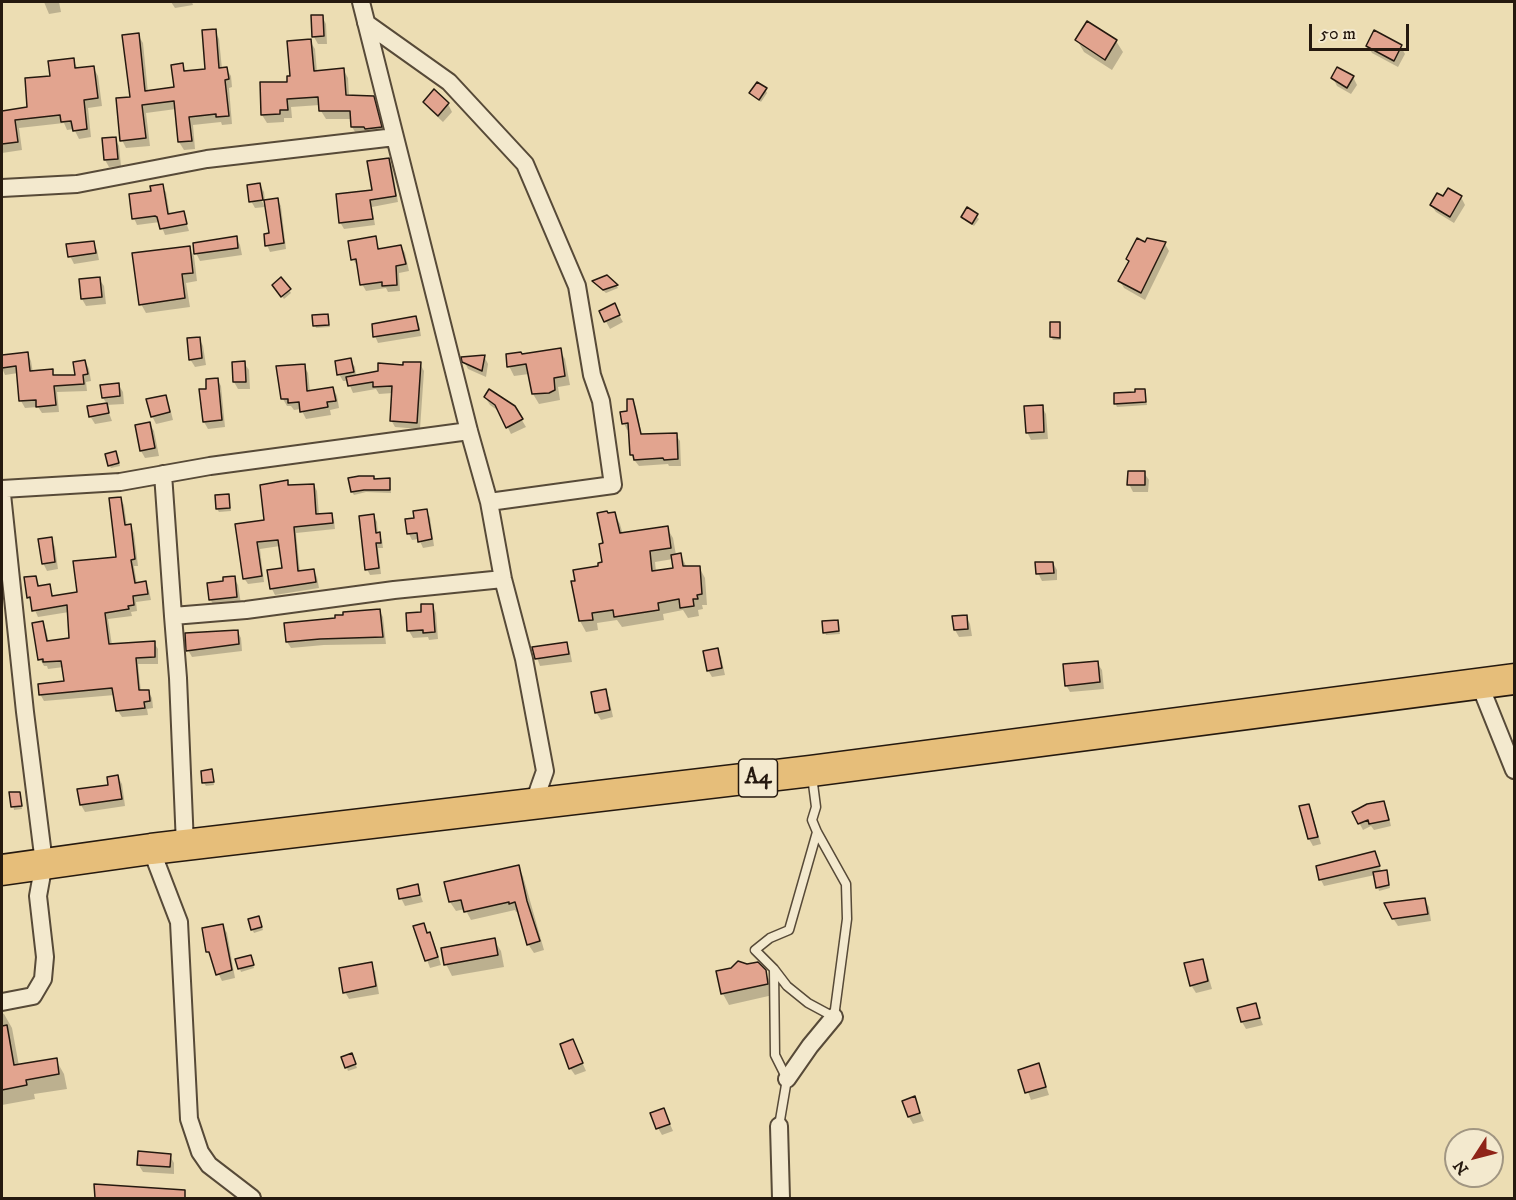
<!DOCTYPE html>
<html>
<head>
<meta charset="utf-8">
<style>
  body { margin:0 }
  #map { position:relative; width:1516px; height:1200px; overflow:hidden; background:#ecddb3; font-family:"IM FELL DW Pica",serif }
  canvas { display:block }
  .frame { position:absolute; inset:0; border:3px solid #25190f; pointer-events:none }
  .north { position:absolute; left:1444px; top:1128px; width:60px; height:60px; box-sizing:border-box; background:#f3e9ce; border:2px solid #a19682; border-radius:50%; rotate:234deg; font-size:16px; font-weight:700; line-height:24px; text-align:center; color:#25190f }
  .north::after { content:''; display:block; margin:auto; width:21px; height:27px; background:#8f2418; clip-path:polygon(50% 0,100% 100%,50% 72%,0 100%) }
  .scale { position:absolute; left:1309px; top:24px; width:100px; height:27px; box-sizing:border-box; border:3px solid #25190f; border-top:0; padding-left:8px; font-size:18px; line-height:21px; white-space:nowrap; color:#25190f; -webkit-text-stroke:4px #f3e9ce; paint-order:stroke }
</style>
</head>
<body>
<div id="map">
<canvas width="1516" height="1200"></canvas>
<div class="frame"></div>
<div class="north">N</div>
<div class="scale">50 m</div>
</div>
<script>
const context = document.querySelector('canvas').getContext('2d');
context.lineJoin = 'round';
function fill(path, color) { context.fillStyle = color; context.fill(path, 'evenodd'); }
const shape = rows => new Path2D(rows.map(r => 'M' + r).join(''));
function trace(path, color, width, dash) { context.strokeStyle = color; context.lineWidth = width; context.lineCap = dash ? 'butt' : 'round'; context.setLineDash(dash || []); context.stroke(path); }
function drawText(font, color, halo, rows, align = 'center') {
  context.font = font + ' "IM FELL DW Pica",serif'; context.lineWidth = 4.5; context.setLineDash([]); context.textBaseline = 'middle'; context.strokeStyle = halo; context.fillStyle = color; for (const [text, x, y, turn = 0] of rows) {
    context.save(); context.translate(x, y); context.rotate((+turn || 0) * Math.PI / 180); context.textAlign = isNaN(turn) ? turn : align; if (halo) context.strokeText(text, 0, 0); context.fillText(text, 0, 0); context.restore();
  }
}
fill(shape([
  [44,2,59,2,61,12,49,14],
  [124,2,148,2,125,3],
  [171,2,192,2,193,5,175,8],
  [322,16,326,24,327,44,318,44,314,37],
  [215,31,219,39,222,69,226,68,231,76,232,87,229,88,232,124,222,125,221,122,193,125,195,149,184,150,179,142,176,109,146,113,150,146,126,148,122,140,131,98,138,35,143,43,148,93,176,89,182,65,186,72,207,70],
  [1077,40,1116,41,1123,52,1112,70,1084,52],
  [310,41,315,49,317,72,343,69,348,78,349,96,373,97,378,105,385,135,357,135,352,127,352,119,326,119,321,111,320,105,291,107,292,118,284,118,284,122,267,123,262,115,289,83],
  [1368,46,1401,47,1405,54,1398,67,1372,53],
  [73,60,78,69,93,67,98,76,102,106,88,108,91,137,79,139,74,129,67,130,64,123,19,128,22,150,2,153,2,112,28,109,52,78],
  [1353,77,1357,85,1351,94,1337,86,1333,78],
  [765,89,767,93,761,102,750,93],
  [434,91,448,104,452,112,443,122,429,109,425,102],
  [115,138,119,146,121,166,109,167,105,160],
  [389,159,392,166,398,202,372,207,375,225,344,229,340,222,374,191],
  [260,185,264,192,265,201,260,193,258,194,265,207,255,208,251,201],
  [162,186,166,192,170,216,183,213,189,231,165,235,160,222,137,225,134,218,153,193],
  [1461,197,1465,205,1454,223,1436,212,1431,205,1444,198],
  [277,199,281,206,286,249,270,252,267,245],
  [967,209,979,219,974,226,963,217],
  [236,238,240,245,242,255,200,261,196,253],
  [375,238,380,251,401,246,405,253,409,271,399,273,400,291,388,292,386,288,366,291,362,284,358,266,357,266,353,259],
  [93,242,97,250,99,260,74,264,70,256],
  [1146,244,1165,244,1169,251,1145,300,1124,288,1120,281,1129,263,1127,259],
  [189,248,194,256,197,281,186,283,190,307,146,313,141,304],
  [99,279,104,286,106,304,86,306,82,299,80,281],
  [596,284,616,285,618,288,606,293],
  [275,288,289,290,291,293,284,299],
  [601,312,618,313,623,322,610,329],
  [327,316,330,327,316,328,315,325],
  [416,318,419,324,421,336,378,343,375,336],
  [1060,323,1061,326,1061,340,1053,340,1051,337],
  [199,338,203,346,206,365,195,367,190,359],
  [560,350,565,359,570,385,558,387,560,400,539,404,533,394,529,374,514,376,509,366,522,356],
  [27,353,31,361,33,373,52,371,55,377,77,376,85,361,89,369,91,381,86,382,87,391,57,392,59,412,42,413,38,407,25,408,21,401,18,373,5,375,2,368,2,357],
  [484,356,488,364,486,377,468,369,464,361],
  [350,360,355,367,356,377,420,364,424,371,420,429,395,427,391,420,393,393,379,394,376,389,353,393,348,381,343,381,339,374],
  [244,363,249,370,250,389,238,389,234,382],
  [304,366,308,373,310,392,333,388,337,396,339,408,330,410,331,415,306,419,301,409,294,410,291,406,287,406,283,399],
  [217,379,221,386,225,427,208,429,204,422,201,391,208,390],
  [118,384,123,392,124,404,106,405,112,421,95,424,90,416,107,404,103,398],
  [1144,390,1147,405,1117,407,1115,403],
  [165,397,169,404,173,420,156,424,152,416],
  [485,397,514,407,526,427,511,434,500,412,490,405],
  [633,400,636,407,642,436,676,435,680,441,681,466,669,466,668,464,639,466,635,461,632,455,630,429,627,430,624,423],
  [1042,407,1046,414,1048,439,1031,440,1027,432],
  [150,424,154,431,159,456,145,458,141,451],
  [116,453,120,466,111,468,109,465],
  [1144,473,1149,480,1148,492,1133,492,1129,484],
  [389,480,391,493,366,492,354,495,352,492,375,481],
  [287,482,290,487,314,485,317,491,319,515,331,514,334,520,335,529,296,533,300,572,313,570,317,577,319,588,275,595,272,589,284,569,280,546,260,549,264,582,248,584,244,578,237,525,266,522],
  [228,496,231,511,219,512,217,509],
  [120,498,124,505,127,526,130,526,134,533,138,566,134,566,137,584,145,583,149,590,151,600,136,602,137,611,131,612,132,616,108,619,112,645,154,643,158,649,158,664,138,664,141,692,148,691,152,698,153,708,147,709,148,715,122,717,118,711,115,695,44,701,40,694,66,683,64,667,48,669,47,666,44,666,40,659,42,623,46,630,49,643,70,640,69,612,38,617,29,597,35,577,40,587,49,586,54,597,79,593,118,559],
  [426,511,430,517,434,546,423,548,419,539,412,540,409,534,416,519],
  [614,513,620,524,623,535,667,528,673,538,676,555,681,555,687,568,699,567,705,578,707,605,702,605,703,609,698,610,699,616,688,618,683,610,663,614,664,620,622,627,617,620,597,623,598,630,586,632,580,621,600,567,603,564,605,545],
  [673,559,674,570,656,572,655,562],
  [374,516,377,522,378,534,382,540,383,548,378,548,381,574,370,575,367,569],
  [51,539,55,547,58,569,47,571,43,563],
  [1053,563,1057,570,1057,580,1042,581,1038,573],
  [234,578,238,585,241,604,215,607,210,599,225,582],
  [432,605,436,613,438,639,429,640,428,637,413,638,409,631],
  [379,610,383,617,386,644,324,645,291,648,287,642,336,619],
  [966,616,970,624,972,636,959,637,955,630,954,617],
  [837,621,840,634,826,635,825,632],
  [237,631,241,638,242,651,192,657,188,650],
  [566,644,570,651,572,662,540,666,534,649],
  [717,650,721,657,725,675,712,677,708,670],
  [1097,663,1102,670,1104,689,1070,692,1066,685],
  [605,691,609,698,613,717,601,720,596,712],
  [211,771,214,785,206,786,204,783],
  [118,777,122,784,125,806,85,812,81,805,110,786],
  [19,793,22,809,14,810,11,794],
  [1383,802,1387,809,1391,826,1374,830,1371,826,1363,830,1354,813],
  [1308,805,1312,813,1321,844,1313,846,1309,839],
  [1374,853,1382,873,1386,872,1388,875,1390,888,1379,891,1375,875,1324,886,1321,880,1318,867],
  [518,867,523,876,544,950,534,953,528,944,519,912,516,912,515,910,471,920,465,909,456,911,450,902,446,883],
  [417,886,423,902,405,906,401,898],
  [1425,900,1429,907,1431,921,1398,926,1393,918],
  [260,921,263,930,254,933,252,929],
  [423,925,434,942,441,965,430,968,415,927],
  [223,926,227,933,235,978,222,981,208,952],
  [494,940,501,951,504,967,452,976,446,964],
  [237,960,252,960,254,968,241,972],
  [1202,960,1206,968,1212,989,1196,993,1191,985],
  [371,964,375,971,379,994,349,999,345,992],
  [732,969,764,970,771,983,773,995,729,1005,723,994,718,972],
  [1255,1005,1263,1025,1246,1029,1242,1022],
  [2,1013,4,1014,12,1028,19,1066,56,1060,64,1074,67,1089,34,1094,35,1099,2,1105],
  [573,1041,586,1071,575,1075,570,1068],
  [343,1058,353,1058,357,1068,348,1071],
  [1039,1065,1049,1095,1031,1100,1020,1071],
  [914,1098,924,1121,913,1124,909,1117],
  [664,1110,673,1131,662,1135,658,1128],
  [170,1156,174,1163,174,1174,143,1172,138,1164],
  [96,1186,172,1191,177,1198,97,1198]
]), '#0003');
const building = shape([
  [311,15,323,15,324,36,312,37,311,15],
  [1087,21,1117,40,1105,60,1075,40,1087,21],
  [216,29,219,68,227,67,229,79,225,80,229,116,216,117,216,114,189,117,192,141,178,142,174,101,142,105,146,138,120,141,116,98,130,97,122,35,139,33,145,91,174,87,171,65,183,63,184,71,205,69,202,30,216,29],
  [1374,30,1402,45,1394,61,1366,46,1374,30],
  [311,39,314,71,344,68,346,95,374,96,382,127,365,129,364,127,351,127,350,111,319,111,318,97,287,99,288,110,280,110,280,114,261,115,260,82,287,82,287,76,290,76,287,41,311,39],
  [74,58,75,68,94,66,98,98,84,100,87,129,73,131,71,121,61,122,60,115,15,120,18,142,2,144,2,111,27,107,25,78,50,76,48,61,74,58],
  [1337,67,1354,76,1347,88,1331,78,1337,67],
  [757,82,767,88,759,100,749,93,757,82],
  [434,89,449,103,438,116,423,102,434,89],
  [116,137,118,159,104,160,102,138,116,137],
  [389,158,396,196,370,200,373,219,339,223,336,194,372,190,367,161,389,158],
  [260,183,263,200,249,202,247,185,260,183],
  [163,184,168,214,184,211,187,224,160,229,157,217,155,216,132,219,129,194,151,191,150,186,163,184],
  [1448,188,1462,196,1450,217,1430,205,1437,193,1443,196,1448,188],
  [278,198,284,243,265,246,264,234,269,233,264,200,278,198],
  [967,207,978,214,972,224,961,217,967,207],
  [237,236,238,248,194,254,193,243,237,236],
  [376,236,378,249,401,245,406,264,396,266,397,285,382,286,382,282,360,285,356,259,351,260,348,241,376,236],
  [1137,238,1145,242,1147,238,1166,242,1141,293,1118,281,1129,261,1126,259,1137,238],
  [94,241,96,253,68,257,66,244,94,241],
  [190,246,193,273,182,274,185,298,139,305,132,253,190,246],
  [607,275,618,285,603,290,592,281,607,275],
  [100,277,102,297,81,299,79,279,100,277],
  [281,277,291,289,281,297,272,285,281,277],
  [615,303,620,315,604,322,599,311,615,303],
  [328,314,329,325,313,326,312,315,328,314],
  [416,316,419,330,373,337,372,324,416,316],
  [1050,322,1060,322,1060,338,1050,337,1050,322],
  [200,337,202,358,189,360,187,338,200,337],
  [561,348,565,376,554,378,555,390,549,393,532,394,526,364,507,367,506,354,521,352,522,354,561,348],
  [28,352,30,371,53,369,53,375,75,375,73,362,85,360,88,374,83,375,84,384,54,386,56,405,36,407,36,400,19,401,16,366,2,368,2,355,28,352],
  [485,355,482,371,462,362,461,357,485,355],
  [351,358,354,372,337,375,335,361,351,358],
  [245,361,246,382,233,382,232,362,245,361],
  [403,362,421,362,417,423,390,421,392,386,373,387,373,382,348,386,346,377,378,371,378,363,403,365,403,362],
  [305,364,307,391,333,387,336,401,327,402,328,407,300,412,299,402,288,403,288,399,281,399,276,366,305,364],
  [218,378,222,420,203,422,199,389,206,389,206,379,218,378],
  [119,383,120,396,102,398,100,385,119,383],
  [489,389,515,406,523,419,506,428,495,405,484,397,489,389],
  [1135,389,1145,389,1146,402,1114,404,1114,393,1135,392,1135,389],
  [166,395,170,412,151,417,146,399,166,395],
  [627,399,633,399,641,434,677,433,678,459,664,460,663,458,634,460,633,455,630,455,628,423,622,424,620,412,627,411,627,399],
  [107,403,109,413,89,417,87,406,107,403],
  [1043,405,1044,432,1026,433,1024,406,1043,405],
  [150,422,155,448,140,451,135,425,150,422],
  [116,451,119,463,108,466,105,454,116,451],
  [1128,471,1145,471,1145,485,1127,485,1128,471],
  [359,476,374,476,374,479,390,478,390,490,364,490,351,492,348,478,359,476],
  [288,480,288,485,314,484,316,514,332,513,333,523,294,527,298,571,314,569,316,582,270,589,267,570,282,568,278,540,257,542,262,576,243,579,235,524,264,520,260,485,288,480],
  [229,494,230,508,216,509,215,495,229,494],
  [121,497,125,525,131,524,135,559,131,560,135,583,146,581,148,594,133,596,134,605,128,606,129,609,105,613,109,644,155,641,155,657,136,658,139,690,149,690,150,701,144,702,145,708,116,711,112,688,39,695,38,684,64,681,61,661,43,662,43,659,38,660,32,623,43,621,47,641,69,638,67,605,32,611,30,597,27,598,24,577,36,576,38,586,50,584,52,596,77,592,73,561,116,557,109,498,121,497],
  [427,509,432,539,418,542,417,533,407,534,405,519,414,518,413,511,427,509],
  [607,511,608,513,615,512,620,533,668,526,671,548,650,551,652,571,673,568,671,555,681,553,683,566,700,566,702,594,697,595,698,599,693,599,694,606,680,608,679,599,658,603,659,610,614,617,613,610,592,613,593,620,579,621,571,581,575,581,573,570,598,566,598,563,602,562,599,544,603,543,597,513,607,511],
  [374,514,376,533,380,532,381,543,376,543,379,568,365,570,359,516,374,514],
  [52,537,55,562,42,564,38,539,52,537],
  [1035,562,1053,562,1054,573,1036,574,1035,562],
  [235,576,237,597,209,600,207,583,223,581,223,577,235,576],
  [421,604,433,604,435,632,423,633,423,630,407,631,406,613,421,612,421,604],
  [380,609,383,637,320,639,286,642,284,623,335,618,335,615,343,615,343,612,380,609],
  [967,615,968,629,954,630,952,616,967,615],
  [838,620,839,631,823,633,822,621,838,620],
  [238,630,239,644,186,651,185,633,238,630],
  [567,642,569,654,535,659,532,647,567,642],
  [718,648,722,668,707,671,703,651,718,648],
  [1098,661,1100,682,1065,686,1063,664,1098,661],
  [606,689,610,710,595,713,591,692,606,689],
  [212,769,214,782,202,783,201,771,212,769],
  [118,775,122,799,80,805,77,789,108,785,107,777,118,775],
  [9,792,20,792,22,806,11,807,9,792],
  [1384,801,1389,820,1369,824,1368,820,1358,824,1352,812,1367,804,1384,801],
  [1309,804,1318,837,1308,839,1299,806,1309,804],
  [1375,851,1380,866,1319,880,1316,866,1375,851],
  [519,865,527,901,540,941,527,945,515,902,509,904,509,902,464,912,461,900,449,902,444,882,519,865],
  [1387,870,1389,885,1376,888,1373,872,1387,870],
  [418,884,420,895,399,899,397,889,418,884],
  [1425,898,1428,914,1392,919,1384,903,1425,898],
  [259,916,262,927,251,930,248,919,259,916],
  [424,923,427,933,430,932,438,957,425,961,413,926,424,923],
  [223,924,232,970,216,975,209,952,206,952,202,928,223,924],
  [495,938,498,955,444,965,441,948,495,938],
  [251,955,254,965,238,969,235,959,251,955],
  [1203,959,1208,981,1190,986,1184,963,1203,959],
  [738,961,747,964,758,962,766,970,768,984,721,994,716,971,731,968,738,961],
  [372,962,376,986,343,993,339,968,372,962],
  [1256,1003,1260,1018,1241,1022,1237,1008,1256,1003],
  [7,1025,14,1065,57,1058,59,1074,26,1080,27,1085,2,1090,2,1026,7,1025],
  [573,1039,583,1063,569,1069,560,1044,573,1039],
  [352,1053,356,1064,345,1068,341,1057,352,1053],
  [1039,1063,1046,1087,1025,1093,1018,1070,1039,1063],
  [915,1096,920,1113,908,1117,902,1101,915,1096],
  [664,1108,670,1124,656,1129,650,1113,664,1108],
  [138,1151,171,1154,170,1167,137,1165,138,1151],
  [94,1184,185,1190,185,1198,95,1198,94,1184]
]);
fill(building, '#e2a48f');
trace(building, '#25190f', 1.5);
const lane = shape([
  [774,969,787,986,808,1003,834,1017,847,919,846,884,817,832,812,820,816,807,812,776],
  [779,1126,787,1079,775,1055,774,969,755,950,770,938,789,930,817,832]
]);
const street = shape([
  [361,2,469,431,489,502,503,579,524,659,545,771,533,805],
  [366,23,449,82,525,164,577,286,592,375,601,401,613,485,489,502],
  [2,188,77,184,207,159,395,137],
  [163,474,173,616],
  [2,489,120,482,210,466,469,431],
  [2,494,25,712,44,863,38,896,45,957,43,979,33,996,2,1002],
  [1479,683,1514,770],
  [185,845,178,678,173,616,246,610,394,590,503,579],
  [151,849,179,922,189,1119,200,1152,209,1165,252,1198],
  [787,1079,810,1046,834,1017],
  [779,1126,781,1198]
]);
const highway = shape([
  [2,870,151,849,811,771,1514,679]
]);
trace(lane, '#574a38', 11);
trace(street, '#574a38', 20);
trace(highway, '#25190f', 33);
trace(lane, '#f3e9ce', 8);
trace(street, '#f3e9ce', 16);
trace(highway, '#e6be7a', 30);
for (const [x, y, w] of [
  [758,778,39]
]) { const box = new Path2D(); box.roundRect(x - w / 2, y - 19, w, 38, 4.5); context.fillStyle = '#f3e9ce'; context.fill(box); trace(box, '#25190f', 1.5); }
drawText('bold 22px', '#25190f', null, [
  ["A4",758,778]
]);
</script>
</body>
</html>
